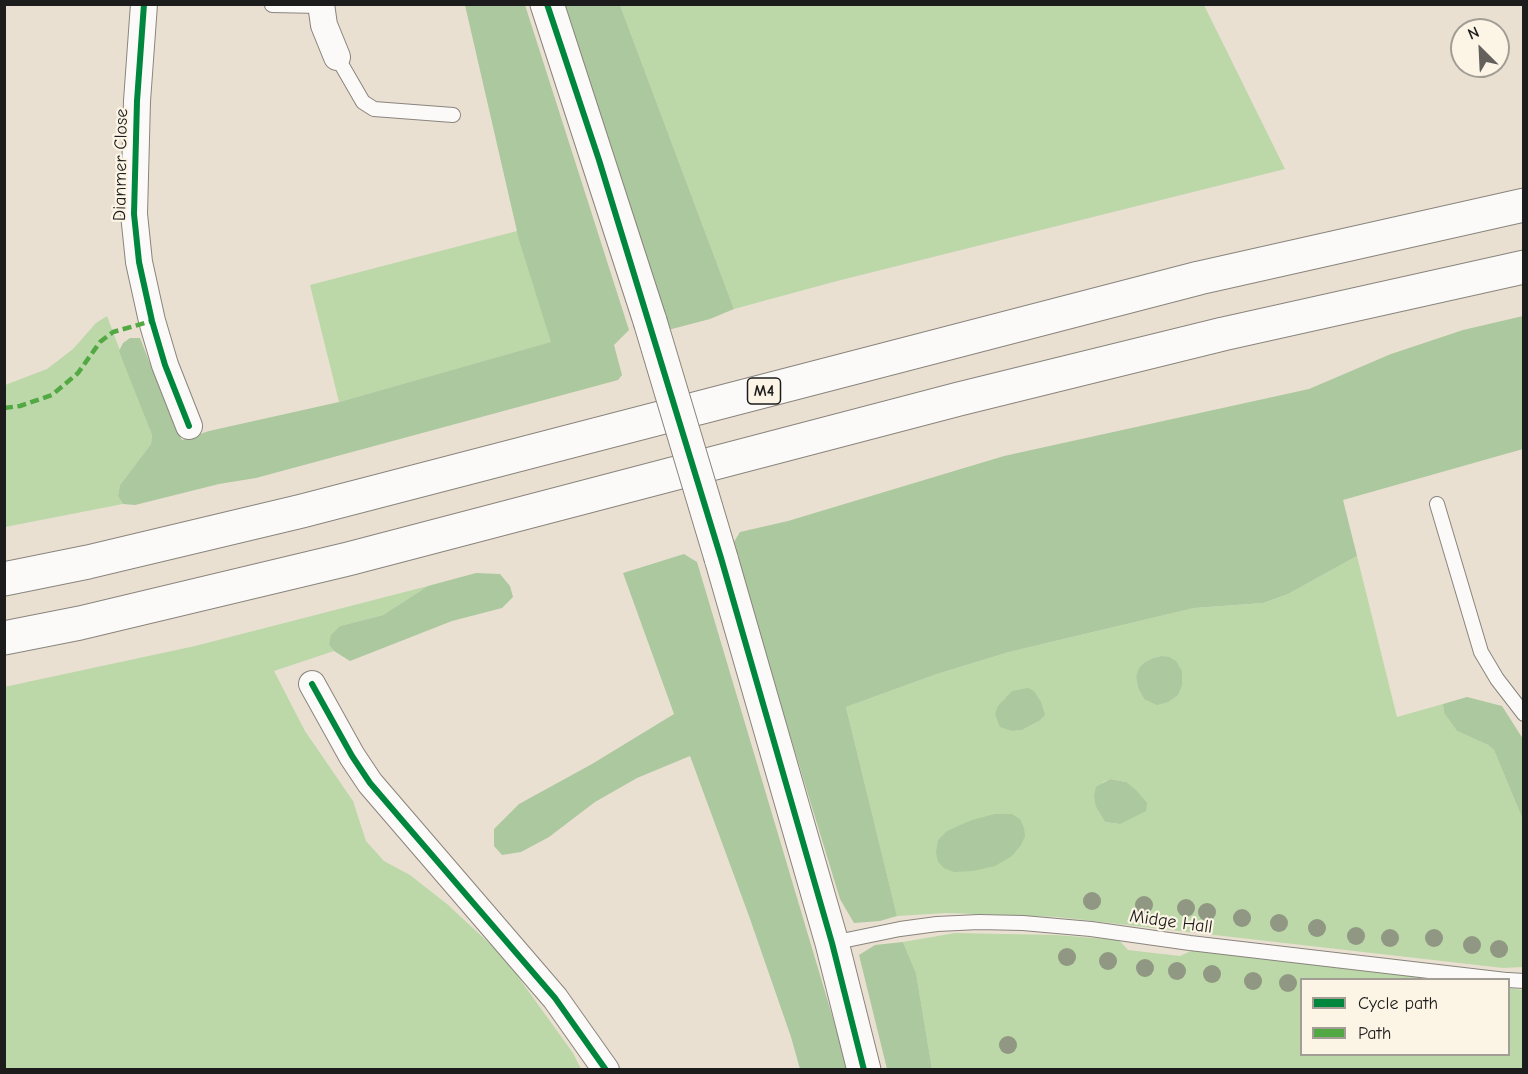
<!DOCTYPE html>
<html>
<head>
<meta charset="utf-8">
<style>
  body { margin:0 }
  #map { position:relative; width:1528px; height:1074px; overflow:hidden; background:#eae0d2; font-family:"Comic Neue",sans-serif }
  canvas { display:block }
  .frame { position:absolute; inset:0; border:6px solid #1c1c1c; pointer-events:none }
  .legend { position:absolute; left:1300px; top:978px; width:210px; height:78px; box-sizing:border-box; background:#fcf5e5; border:2px solid #a29e95; margin:0; padding:8px 10px; list-style:none; font-size:18px; color:#1c1c1c }
  .legend li { display:flex; align-items:center; gap:12px; height:30px }
  .legend b { width:30px; border:2px solid #a29e95 }
  .north { position:absolute; left:1450px; top:18px; width:60px; height:60px; box-sizing:border-box; background:#fcf5e5; border:2px solid #a29e95; border-radius:50%; rotate:336deg; font-size:16px; font-weight:700; line-height:24px; text-align:center; color:#1c1c1c }
  .north::after { content:''; display:block; margin:auto; width:21px; height:27px; background:#64615c; clip-path:polygon(50% 0,100% 100%,50% 72%,0 100%) }
</style>
</head>
<body>
<div id="map">
<canvas width="1528" height="1074"></canvas>
<div class="frame"></div>
<ul class="legend">
<li><b style="height:8px;background:#00873e"></b>Cycle path</li>
<li><b style="height:8px;background:#52a943"></b>Path</li>
</ul>
<div class="north">N</div>
</div>
<script>
const context = document.querySelector('canvas').getContext('2d');
context.lineJoin = 'round';
function fill(path, color) { context.fillStyle = color; context.fill(path, 'evenodd'); }
const shape = rows => new Path2D(rows.map(r => 'M' + r).join(''));
function trace(path, color, width, dash) { context.strokeStyle = color; context.lineWidth = width; context.lineCap = dash ? 'butt' : 'round'; context.setLineDash(dash || []); context.stroke(path); }
function drawText(font, color, halo, rows, align = 'center') {
  context.font = font + ' "Comic Neue",sans-serif'; context.lineWidth = 4.5; context.setLineDash([]); context.textBaseline = 'middle'; context.strokeStyle = halo; context.fillStyle = color; for (const [text, x, y, turn = 0] of rows) {
    context.save(); context.translate(x, y); context.rotate((+turn || 0) * Math.PI / 180); context.textAlign = isNaN(turn) ? turn : align; if (halo) context.strokeText(text, 0, 0); context.fillText(text, 0, 0); context.restore();
  }
}
fill(shape([
  [620,5,1204,5,1285,169,837,281,734,309],
  [517,231,552,342,339,402,310,285],
  [107,316,152,435,151,444,120,485,118,496,123,504,5,527,5,385,47,369,73,349,96,323],
  [1357,556,1397,717,1443,704,1444,713,1457,731,1488,745,1494,750,1523,820,1523,967,1503,968,1057,917,946,913,897,916,846,707,937,674,1009,652,1194,608,1263,603,1288,594],
  [1161,656,1144,699,1138,688,1136,677,1145,662,1153,658],
  [1005,698,1039,721,1022,730,1012,731,995,714],
  [1110,779,1126,782,1120,824,1105,822,1096,807,1103,782],
  [428,586,383,615,340,626,329,645,334,651,274,671,305,731,353,801,366,841,384,861,410,875,447,904,503,956,573,1053,581,1069,5,1069,4,687,195,646],
  [955,933,1056,935,1119,940,1128,950,1180,956,1193,950,1431,979,1302,980,1302,1054,1508,1054,1509,988,1523,990,1523,1069,932,1069,916,973,903,942]
]), '#bcd8a9');
fill(shape([
  [465,5,525,5,629,330,614,345,622,375,618,380,256,478,219,484,135,505,123,504,118,496,120,485,151,444,152,435,119,351,123,343,130,338,140,338,175,428,182,440,209,431,339,402,551,342,519,240],
  [557,5,620,5,734,309,710,319,668,330],
  [1523,316,1523,449,1343,500,1357,556,1288,594,1263,603,1194,608,1009,652,937,674,846,707,897,916,880,921,854,923,840,899,732,545,740,532,788,521,1004,456,1309,389,1391,354,1463,330],
  [684,554,697,562,848,1069,800,1069,791,1037,749,916,690,756,637,778,595,802,549,837,521,852,502,855,494,846,494,829,519,804,592,764,674,714,623,573],
  [476,573,500,574,510,586,513,597,502,608,452,621,350,661,334,651,329,645,331,635,340,626,383,615,428,586],
  [1161,656,1169,657,1176,661,1182,671,1182,685,1178,695,1168,702,1157,705,1144,699,1138,688,1136,677,1139,668,1145,662,1153,658],
  [1028,688,1034,691,1041,702,1045,715,1039,721,1022,730,1012,731,1000,727,995,714,998,706,1012,691],
  [1467,697,1502,706,1523,739,1523,820,1494,750,1488,745,1457,731,1444,713,1443,704],
  [1110,779,1126,782,1136,790,1147,803,1146,811,1120,824,1105,822,1096,807,1094,796,1096,787],
  [995,814,1012,814,1020,819,1024,828,1025,836,1021,845,1012,856,995,866,973,871,954,872,944,868,938,862,936,853,938,840,947,831,972,820],
  [903,942,916,973,932,1069,887,1069,859,955,875,945]
]), '#abc89e');
const lane = shape([
  [272,5,321,6],
  [337,57,363,102,374,109,453,115],
  [1437,504,1481,652,1497,679,1524,714],
  [832,943,900,929,937,924,979,922,1023,923,1091,929,1190,943,1506,980],
  [1508,980,1524,981]
]);
const street = shape([
  [144,4,137,101,134,214,139,262,152,321,165,365,189,426],
  [321,4,324,25,337,57],
  [312,684,352,756,370,783,555,998,606,1070]
]);
const secondary = shape([
  [547,4,650,321],
  [721,558,832,943,864,1070]
]);
const highway = shape([
  [4,579,88,562,302,511,1199,278,1524,205],
  [4,638,80,623,348,559,959,399,1223,334,1524,267]
]);
trace(lane, '#89847d', 16);
trace(street, '#89847d', 28);
trace(secondary, '#89847d', 35);
trace(highway, '#89847d', 35);
trace(lane, '#fcfaf8', 14);
trace(street, '#fcfaf8', 26);
trace(secondary, '#fcfaf8', 33);
trace(highway, '#fcfaf8', 33);
const secondaryBridge = shape([
  [650,321,721,558]
]);
trace(secondaryBridge, '#89847d', 35, []);
trace(secondaryBridge, '#fcfaf8', 33);
trace(shape([
  [4,408,20,406,52,395,78,373,100,342,113,332,152,321]
]), '#52a943', 4.5, [9, 4.5]);
trace(shape([
  [144,4,137,101,134,214,139,262,152,321,165,365,189,426],
  [547,4,599,160,721,558,832,943,864,1070],
  [312,684,352,756,370,783,555,998,606,1070]
]), '#00873e', 6);
context.fillStyle = '#909782';
for (const [x, y] of [
  [1092,901],
  [1144,905],
  [1186,908],
  [1207,912],
  [1242,918],
  [1279,923],
  [1317,928],
  [1356,936],
  [1390,938],
  [1434,938],
  [1472,945],
  [1499,949],
  [1067,957],
  [1108,961],
  [1145,968],
  [1177,971],
  [1212,974],
  [1253,981],
  [1288,983],
  [1008,1045]
]) { context.beginPath(); context.arc(x, y, 9, 0, 2 * Math.PI); context.fill(); }
for (const [x, y, w] of [
  [764,391,33]
]) { const box = new Path2D(); box.roundRect(x - w / 2, y - 13, w, 26, 4.5); context.fillStyle = '#fcf5e5'; context.fill(box); trace(box, '#1c1c1c', 1.5); }
drawText('bold 16px', '#1c1c1c', null, [
  ["M4",764,391]
]);
drawText('18px', '#1c1c1c', '#fcf5e5', [
  ["Dianmer Close",121,165,-89],
  ["Midge Hall",1171,922,8]
]);
</script>
</body>
</html>
